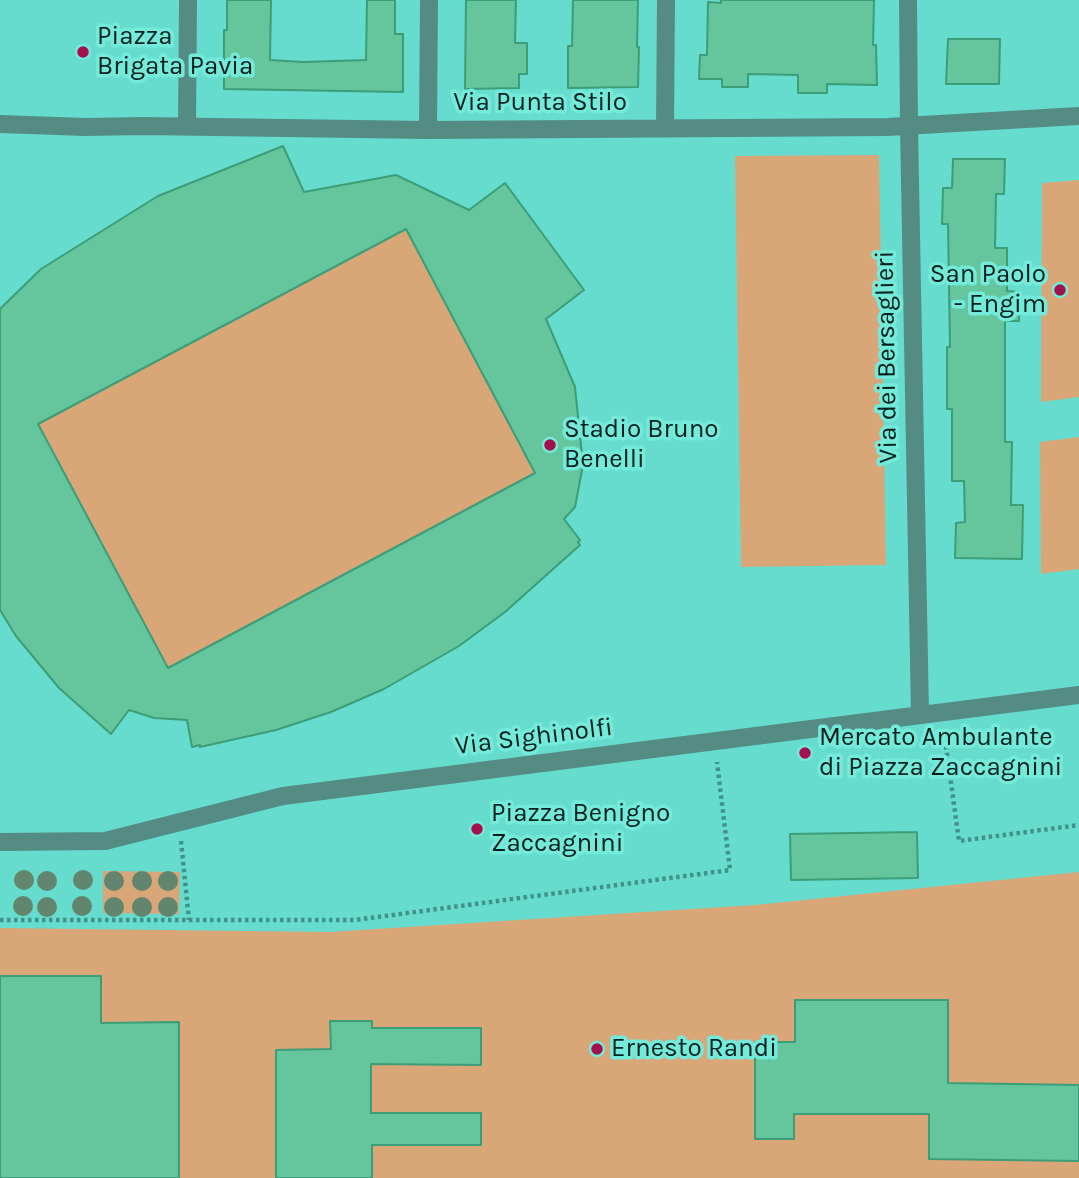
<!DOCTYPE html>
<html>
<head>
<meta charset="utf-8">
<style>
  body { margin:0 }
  canvas { display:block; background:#66dcce }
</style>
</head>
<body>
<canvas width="1079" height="1178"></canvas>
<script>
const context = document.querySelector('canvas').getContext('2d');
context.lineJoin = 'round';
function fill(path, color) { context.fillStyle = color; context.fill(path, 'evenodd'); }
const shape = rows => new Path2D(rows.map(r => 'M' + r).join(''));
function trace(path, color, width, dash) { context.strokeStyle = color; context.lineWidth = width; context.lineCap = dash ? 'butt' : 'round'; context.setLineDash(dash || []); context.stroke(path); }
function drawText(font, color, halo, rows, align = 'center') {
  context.font = font + ' Karla,sans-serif'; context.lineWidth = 7; context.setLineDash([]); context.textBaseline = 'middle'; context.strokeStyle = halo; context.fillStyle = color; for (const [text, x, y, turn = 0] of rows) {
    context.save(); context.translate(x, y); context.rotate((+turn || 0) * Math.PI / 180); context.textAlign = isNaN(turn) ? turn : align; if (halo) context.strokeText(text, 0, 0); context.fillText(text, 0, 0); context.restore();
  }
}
fill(shape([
  [879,155,886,565,741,567,735,156],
  [1079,180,1079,397,1041,402,1042,183],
  [406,229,535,473,168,668,39,424],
  [1079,437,1079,569,1041,574,1040,442],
  [103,871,180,872,179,914,103,913],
  [1079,872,1079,1178,0,1178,0,928,329,932,755,905]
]), '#d8a677');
const building = shape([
  [227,0,271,0,270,60,303,62,366,60,367,0,395,0,395,34,403,34,403,92,224,89,224,30,227,30,227,0],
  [466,0,516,0,515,43,527,43,527,74,519,74,519,88,465,89,466,0],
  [573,0,638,0,637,47,639,47,638,87,568,88,568,46,572,46,573,0],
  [721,0,874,0,873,45,876,45,877,85,827,84,827,93,798,93,798,75,748,74,748,87,722,87,722,79,699,79,700,55,707,55,708,2,721,3,721,0],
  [948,39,1000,39,999,84,946,84,948,39],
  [283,146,304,192,396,175,469,210,505,183,584,290,546,319,575,387,583,465,575,507,564,519,580,540,578,542,580,545,505,612,459,646,384,689,331,712,276,730,200,747,200,745,192,747,187,720,154,718,129,710,111,734,59,688,16,636,0,610,0,309,41,269,158,196,283,146],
  [406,229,535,473,168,668,38,424,406,229],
  [953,159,1005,159,1004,194,996,194,995,248,1007,248,1007,291,1019,292,1019,321,1005,321,1005,442,1012,442,1011,505,1023,505,1022,559,955,558,956,523,965,522,964,481,952,481,952,409,947,409,947,347,950,347,948,224,942,224,943,188,952,188,953,159],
  [917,832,918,878,791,880,790,834,917,832],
  [0,976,101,976,101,1023,179,1022,179,1178,0,1178,0,976],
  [795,1000,948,1000,948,1083,1079,1085,1079,1161,929,1159,929,1114,794,1114,794,1139,755,1139,755,1042,795,1042,795,1000],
  [330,1021,372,1021,372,1028,481,1028,481,1065,371,1064,371,1113,481,1113,481,1145,372,1145,372,1178,276,1178,276,1050,331,1049,330,1021]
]);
fill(building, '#65c59d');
trace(building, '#3b9e78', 2);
trace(shape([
  [944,732,959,841,1079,825],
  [181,841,189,920],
  [0,920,355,920,730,870,717,762]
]), '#419389', 4.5, [3.5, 3.5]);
trace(shape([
  [908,0,909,127,920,714],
  [0,124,85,127,143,126,428,130,887,127,1079,116],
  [187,126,188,0],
  [665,128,666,0],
  [428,130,429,0],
  [0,842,105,841,283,796,1079,695]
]), '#548c84', 18);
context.fillStyle = '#62866d';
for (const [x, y] of [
  [24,880],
  [83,880],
  [47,881],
  [114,881],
  [142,881],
  [168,881],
  [23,906],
  [82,906],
  [47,907],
  [114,907],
  [142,907],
  [168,907]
]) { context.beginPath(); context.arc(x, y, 10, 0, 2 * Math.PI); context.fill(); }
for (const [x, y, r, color] of [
  [83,52,7,"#a4104e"],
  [1060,290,7,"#a4104e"],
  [550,445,7,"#a4104e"],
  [805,753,7,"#a4104e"],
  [477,829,7,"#a4104e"],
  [597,1049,7,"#a4104e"]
]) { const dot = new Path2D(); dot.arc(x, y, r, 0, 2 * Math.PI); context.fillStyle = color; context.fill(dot); trace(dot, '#74eadb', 2.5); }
drawText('26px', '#051f1c', '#74eadb', [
  ["Piazza",97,37],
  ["Brigata Pavia",97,67],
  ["San Paolo",1046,275,"right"],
  ["- Engim",1046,305,"right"],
  ["Stadio Bruno",564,430],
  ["Benelli",564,460],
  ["Mercato Ambulante",819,738],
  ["di Piazza Zaccagnini",819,768],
  ["Piazza Benigno",491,814],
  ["Zaccagnini",491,844],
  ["Ernesto Randi",611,1049]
], 'left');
drawText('26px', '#051f1c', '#74eadb', [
  ["Via Punta Stilo",540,103],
  ["Via dei Bersaglieri",887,357,-91],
  ["Via Sighinolfi",534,737,-7]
]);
</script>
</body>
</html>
